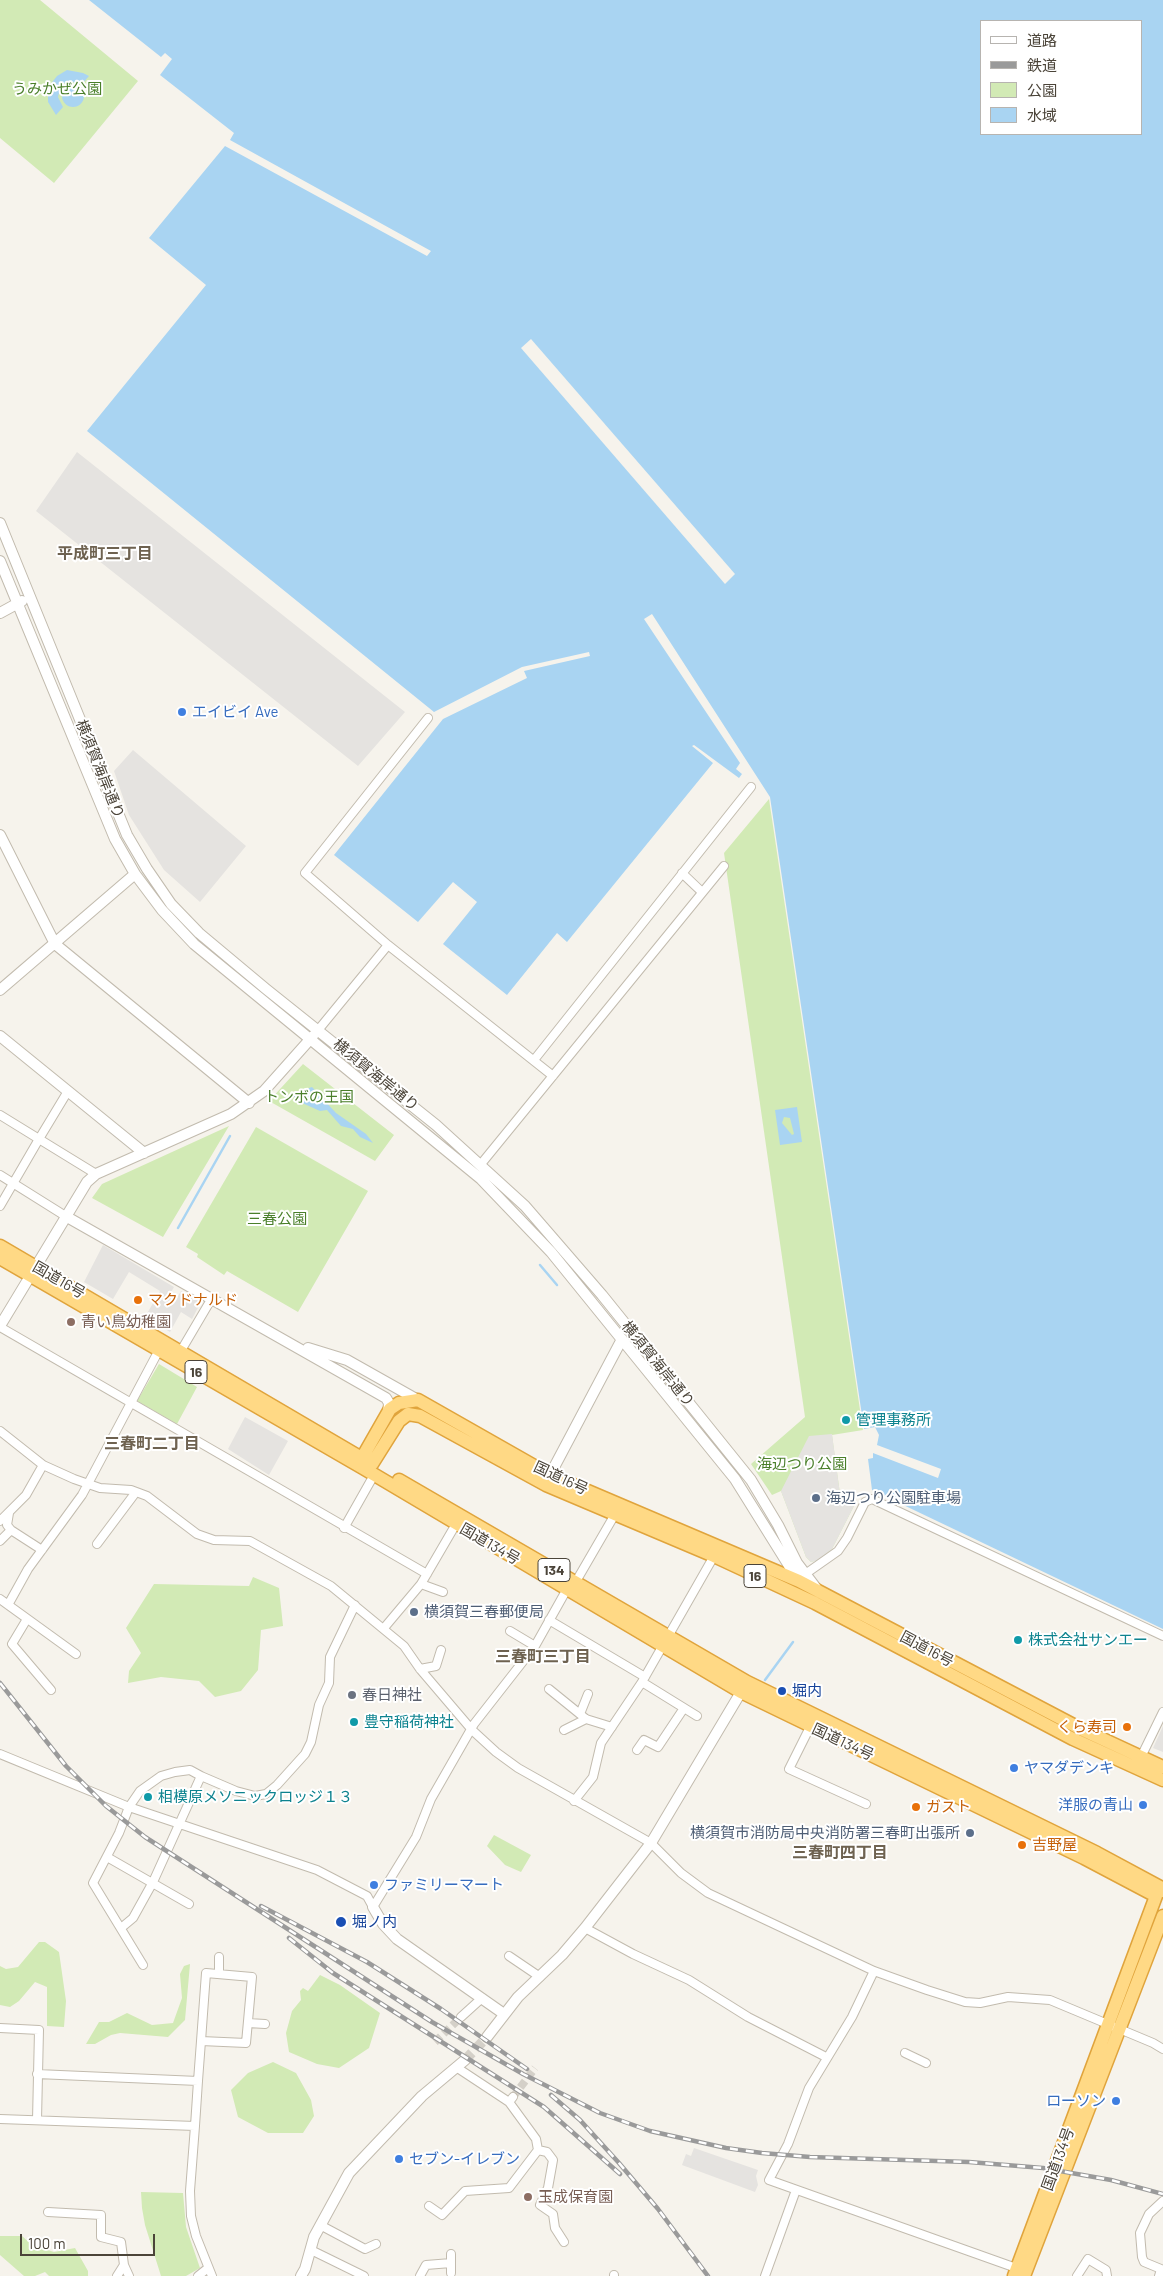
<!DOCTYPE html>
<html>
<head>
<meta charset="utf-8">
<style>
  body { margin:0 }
  #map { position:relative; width:1163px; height:2276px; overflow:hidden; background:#f6f3ec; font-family:Barlow,"Noto Sans JP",sans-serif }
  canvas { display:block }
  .legend { position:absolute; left:980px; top:20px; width:162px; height:115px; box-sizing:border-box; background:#fff; border:1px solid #b7b4b0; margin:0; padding:6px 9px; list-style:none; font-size:15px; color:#4b4439 }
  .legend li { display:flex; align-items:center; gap:10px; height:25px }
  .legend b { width:25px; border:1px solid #b7b4b0 }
  .scale { position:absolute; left:20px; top:2234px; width:135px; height:22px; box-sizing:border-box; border:2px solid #4b4439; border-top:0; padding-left:6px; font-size:15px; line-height:18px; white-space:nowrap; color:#4b4439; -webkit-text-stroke:4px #fff; paint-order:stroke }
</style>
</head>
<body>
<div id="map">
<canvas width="1163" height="2276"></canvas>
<ul class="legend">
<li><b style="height:6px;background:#fff"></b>道路</li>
<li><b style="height:6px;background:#9a9a9a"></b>鉄道</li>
<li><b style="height:14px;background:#d2eab5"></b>公園</li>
<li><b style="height:14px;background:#a9d4f2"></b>水域</li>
</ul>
<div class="scale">100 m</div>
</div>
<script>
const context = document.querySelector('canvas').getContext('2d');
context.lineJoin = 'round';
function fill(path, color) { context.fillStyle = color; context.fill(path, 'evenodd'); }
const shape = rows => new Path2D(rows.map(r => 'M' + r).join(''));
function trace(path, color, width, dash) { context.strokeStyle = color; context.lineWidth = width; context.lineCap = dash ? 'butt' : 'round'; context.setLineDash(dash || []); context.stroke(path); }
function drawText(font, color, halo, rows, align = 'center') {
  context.font = font + ' Barlow,"Noto Sans JP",sans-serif'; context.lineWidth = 4; context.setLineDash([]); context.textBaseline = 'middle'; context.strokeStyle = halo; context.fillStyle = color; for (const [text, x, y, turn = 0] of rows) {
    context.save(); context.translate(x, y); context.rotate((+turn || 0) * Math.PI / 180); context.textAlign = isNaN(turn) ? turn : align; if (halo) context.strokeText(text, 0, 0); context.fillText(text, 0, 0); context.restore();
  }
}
fill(shape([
  [0,0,40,0,138,81,54,183,0,138],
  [769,799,863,1430,832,1435,840,1494,856,1502,832,1549,818,1560,811,1562,806,1557,781,1491,772,1495,751,1464,805,1417,724,853],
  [303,1064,394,1135,375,1161,269,1101],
  [229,1126,163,1237,92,1198,102,1184],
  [256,1127,368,1191,298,1312,227,1271,224,1275,197,1257,198,1254,186,1247],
  [159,1364,197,1387,177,1424,137,1401],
  [253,1577,279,1588,283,1626,261,1630,258,1670,241,1691,215,1697,199,1681,161,1677,128,1683,129,1671,141,1653,126,1628,154,1584,249,1586],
  [494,1835,531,1855,521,1872,505,1865,487,1846],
  [39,1942,45,1942,59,1952,66,2001,64,2027,47,2026,47,1987,35,1982,19,2001,10,2007,0,2005,0,1966,6,1969,18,1967],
  [190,1964,185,2020,168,2037,120,2033,111,2035,95,2044,86,2044,99,2022,109,2022,127,2013,152,2025,173,2023,182,1998,180,1974,184,1966],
  [320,1975,340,1985,380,2013,369,2048,339,2068,317,2064,289,2052,286,2033,292,2011,301,2000,300,1991,303,1988,308,1991],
  [273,2062,296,2073,311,2100,314,2116,303,2133,268,2133,238,2117,231,2090,248,2073],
  [141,2192,183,2193,186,2227,200,2268,186,2276,161,2276,145,2225,142,2208],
  [0,2236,22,2236,32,2245,54,2252,75,2248,88,2271,88,2276,49,2276,45,2272,35,2276,24,2276,0,2255]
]), '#d2eab5');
fill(shape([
  [77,452,405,712,358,766,36,511],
  [133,750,246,846,200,902,164,870,129,815,114,771],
  [103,1245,174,1287,170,1294,177,1298,181,1291,201,1302,192,1319,181,1312,170,1332,145,1317,160,1291,129,1272,113,1299,84,1282],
  [245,1417,288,1441,269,1475,228,1449],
  [832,1434,840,1494,856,1502,832,1549,818,1560,811,1562,806,1557,781,1491,809,1436],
  [1163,1726,1163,1752,1153,1748],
  [694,2148,758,2170,756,2176,758,2185,755,2192,682,2165,686,2154,691,2156]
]), '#e5e3e0');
fill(shape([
  [89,0,1163,0,1163,1629,872,1490,868,1459,873,1458,873,1453,938,1478,941,1469,877,1445,879,1435,875,1427,864,1429,770,797,652,614,644,619,740,763,736,769,742,774,739,778,694,745,692,746,713,763,567,942,557,933,507,995,443,944,477,902,453,882,418,922,334,855,443,719,527,678,524,671,590,656,589,652,522,667,434,712,87,431,206,285,149,238,225,146,427,256,431,251,230,140,234,133,160,75,172,59,165,53,161,57],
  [982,21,1142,21,1142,134,982,134],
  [67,70,83,73,89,76,82,84,68,81,61,85,58,97,63,107,56,115,48,102,48,93,50,85,57,76],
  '62 96a11 11 0 1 1 22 0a11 11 0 1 1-22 0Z',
  [312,1087,336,1113,366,1134,373,1143,360,1137,353,1129,341,1126,327,1110,320,1111,300,1102,291,1094],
  [797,1107,802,1142,780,1145,775,1110],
  [784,1117,790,1118,794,1134,792,1135,782,1123]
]), '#a9d4f2');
fill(shape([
  [531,339,735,574,725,584,521,348]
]), '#f6f3ec');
trace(shape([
  [178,1228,230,1136],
  [540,1265,557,1285],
  [765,1680,793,1642]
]), '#a9d4f2', 2.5);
trace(shape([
  [435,2042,461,2017],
  [513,2097,535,2068]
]), '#d4d0c8', 8, [8, 4]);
trace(shape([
  [465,2060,487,2037]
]), '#d4d0c8', 10, [10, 5]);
const minor = shape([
  [682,873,702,892],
  [388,945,553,1076],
  [319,1029,388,945,305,873,428,718],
  [534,1060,751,787],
  [0,1115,39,1139,68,1091],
  [481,1164,724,866],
  [0,1175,67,1217],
  [0,1206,39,1139,96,1174],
  [0,1327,427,1574],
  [179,1354,212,1298],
  [0,1431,43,1465,74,1479,100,1488,131,1490,147,1496,197,1534,214,1540,250,1541,331,1586,404,1646,420,1669,472,1730,496,1752,518,1768,651,1843,681,1873,708,1893,874,1971,927,1990,965,2002,980,2003,1008,1997,1050,2000,1153,2043,1163,2049],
  [9,1513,7,1525,11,1530,42,1550],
  [0,1521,26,1495,43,1465],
  [344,1528,374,1475],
  [0,1541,11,1530],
  [97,1544,136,1492],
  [801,1577,838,1551,847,1538,865,1502,872,1499,1163,1636],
  [421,1584,443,1592],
  [0,1599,76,1654],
  [8,1605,28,1569,82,1495,159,1350],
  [27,1619,12,1644,51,1690],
  [549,1620,645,1677],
  [384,1628,421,1584,456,1524],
  [510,1631,535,1646],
  [420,1669,436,1666,441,1650],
  [642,1682,697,1716],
  [549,1689,586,1719,612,1727],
  [580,1714,588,1694],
  [810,1727,789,1769,866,1804],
  [564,1730,586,1719],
  [637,1750,644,1740,658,1747,684,1708],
  [0,1754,129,1807,317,1870,367,1896,373,1907,416,1837,431,1799,474,1724,535,1646,567,1589,578,1578,614,1516],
  [1141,1757,1163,1712],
  [574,1801,593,1777,601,1743,642,1682,714,1556],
  [107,1857,189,1904],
  [121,1928,133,1918,153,1882,201,1776,236,1791,255,1796,266,1794,277,1785,305,1754,311,1742,319,1705,329,1683,330,1657,355,1605],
  [585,1928,633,1954,689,1980,748,2017,826,2057],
  [509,1956,540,1977],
  [143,1965,93,1883,119,1833,129,1807,140,1791,161,1776,175,1772,190,1770,201,1776],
  [874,1971,852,2017,809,2088,788,2144,769,2180,1019,2269],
  [219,1974,219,1957],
  [461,2017,482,1998],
  [248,2023,265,2024],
  [0,2028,39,2030,37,2120],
  [201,2041,246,2043,252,1977,206,1973,201,2041,198,2081,195,2126,190,2191,191,2216,196,2236,212,2276],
  [905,2053,926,2063],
  [456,2067,509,2102,513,2097],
  [37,2074,198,2081],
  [0,2119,195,2126],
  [538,2150,547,2152,553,2160,548,2188,540,2205,553,2214,555,2228,564,2242],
  [429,2206,442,2215,465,2191,509,2188,538,2150,536,2139,509,2102],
  [48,2212,101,2215,101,2237,121,2242,124,2265,129,2276],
  [320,2225,365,2249,376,2244],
  [311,2250,364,2276],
  [451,2254,451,2273],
  [117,2276,124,2265],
  [198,2276,208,2268],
  [420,2276,426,2265,451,2263],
  [614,2276,614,2275],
  [765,2276,796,2190],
  [1077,2276,1088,2259,1106,2270,1107,2276],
  [1159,2276,1161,2269,1144,2262,1142,2257,1140,2233,1149,2214,1163,2201]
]);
const tertiary = shape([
  [0,523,127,835,147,869,171,904,199,933,266,989,436,1125,525,1206,602,1295,751,1480,778,1525,797,1563,816,1588],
  [0,561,115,839,135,874,162,910,194,944,481,1179,551,1252,735,1479,798,1580],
  [0,613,22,601],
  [0,835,55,944,249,1103],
  [0,990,135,874],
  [0,1036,144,1153],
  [67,1217,386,1398,389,1403,388,1413],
  [0,1326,87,1182,96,1174,231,1114,264,1091,313,1036],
  [308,1348,347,1360,418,1400],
  [550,1475,622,1339],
  [373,1907,383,1924,397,1939,504,2014],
  [487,2037,518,1997,562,1955,585,1928,651,1843,744,1687],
  [301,2276,305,2269,314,2237,349,2173,422,2096,465,2060]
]);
const trunk = shape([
  [0,1246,358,1456],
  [0,1258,363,1468,741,1692,1084,1858,1156,1896,1014,2276],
  [362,1458,390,1409,399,1403,418,1400,550,1475,799,1581,1081,1729,1163,1767],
  [363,1468,372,1464,399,1421,408,1414,420,1416,546,1485,714,1556,815,1603,1073,1739,1163,1780],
  [399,1480,747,1682,1097,1853,1160,1887,1163,1891],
  [1024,2276,1163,1916]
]);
trace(minor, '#c2bbae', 10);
trace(tertiary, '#c2bbae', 12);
trace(trunk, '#e0a43c', 15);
trace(minor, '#fff', 8);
trace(tertiary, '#fff', 10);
trace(trunk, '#ffd985', 12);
const rail = shape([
  [0,1683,66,1766,106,1806,145,1837,432,2022,523,2074,600,2113,650,2131,726,2148,762,2153,810,2157,969,2162,1043,2168,1111,2180,1163,2194],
  [261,1906,367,1962,441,2009,527,2069],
  [289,1938,333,1973,544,2107,620,2174],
  [551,2095,580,2120,619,2163,658,2209,708,2276]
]);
trace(rail, '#9a9a9a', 4.5);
trace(rail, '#fff', 2.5, [8]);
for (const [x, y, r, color] of [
  [182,712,5,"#3f7fe0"],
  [138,1300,5,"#e8710a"],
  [71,1322,5,"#8d6e63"],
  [846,1420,5,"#0f9aa8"],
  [816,1498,5,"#5c6f8a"],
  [414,1612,5,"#5c6f8a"],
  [1018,1640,5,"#0f9aa8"],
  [782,1691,5,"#1a4fb4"],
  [352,1695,5,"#6b7280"],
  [354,1722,5,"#0f9aa8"],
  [1127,1727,5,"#e8710a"],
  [1014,1768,5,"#3f7fe0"],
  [148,1797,5,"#0f9aa8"],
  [1143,1805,5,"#3f7fe0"],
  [916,1807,5,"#e8710a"],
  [970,1833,5,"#5c6f8a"],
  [1022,1845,5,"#e8710a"],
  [374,1885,5,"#3f7fe0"],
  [341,1922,6,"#1a4fb4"],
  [1116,2101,5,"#3f7fe0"],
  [399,2159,5,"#3f7fe0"],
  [528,2197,5,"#8d6e63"]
]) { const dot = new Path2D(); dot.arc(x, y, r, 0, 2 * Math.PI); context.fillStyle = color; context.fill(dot); trace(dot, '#fff', 2); }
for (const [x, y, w] of [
  [196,1372,22],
  [554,1570,32],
  [755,1576,22]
]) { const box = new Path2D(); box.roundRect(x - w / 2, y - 11.5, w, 23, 4); context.fillStyle = '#fff'; context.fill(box); trace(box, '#4b4439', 1); }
drawText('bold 14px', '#4b4439', null, [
  ["16",196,1372],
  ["134",554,1570],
  ["16",755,1576]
]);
drawText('15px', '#4a7f2a', '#fff', [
  ["うみかぜ公園",57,89],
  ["トンボの王国",309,1097],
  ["三春公園",277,1219],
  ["海辺つり公園",802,1464]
]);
drawText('15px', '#366cbe', '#fff', [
  ["エイビイ Ave",192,712],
  ["ヤマダデンキ",1024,1768],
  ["洋服の青山",1133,1805,"right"],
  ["ファミリーマート",384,1885],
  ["ローソン",1106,2101,"right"],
  ["セブン-イレブン",409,2159]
], 'left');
drawText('15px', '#4b4439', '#fff', [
  ["横須賀海岸通り",100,769,68],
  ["横須賀海岸通り",376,1075,39],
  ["国道16号",59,1280,30],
  ["横須賀海岸通り",658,1364,51],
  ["国道16号",561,1478,25],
  ["国道134号",490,1544,30],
  ["国道16号",927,1649,28],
  ["国道134号",843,1742,25],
  ["国道134号",1058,2159,-70]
]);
drawText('15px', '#c56008', '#fff', [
  ["マクドナルド",148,1300],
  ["くら寿司",1117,1727,"right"],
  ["ガスト",926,1807],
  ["吉野屋",1032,1845]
], 'left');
drawText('15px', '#785e54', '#fff', [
  ["青い鳥幼稚園",81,1322],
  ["玉成保育園",538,2197]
], 'left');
drawText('15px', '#0d838f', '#fff', [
  ["管理事務所",856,1420],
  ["株式会社サンエー",1028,1640],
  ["豊守稲荷神社",364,1722],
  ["相模原メソニックロッジ１３",158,1797]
], 'left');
drawText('15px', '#4e5e75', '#fff', [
  ["海辺つり公園駐車場",826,1498],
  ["横須賀三春郵便局",424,1612],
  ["横須賀市消防局中央消防署三春町出張所",960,1833,"right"]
], 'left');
drawText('15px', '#164399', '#fff', [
  ["堀内",792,1691],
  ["堀ノ内",352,1922]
], 'left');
drawText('15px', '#5b616d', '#fff', [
  ["春日神社",362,1695]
], 'left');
drawText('bold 16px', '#6e6250', '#fff', [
  ["平成町三丁目",105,554],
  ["三春町二丁目",152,1444],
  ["三春町三丁目",543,1657],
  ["三春町四丁目",840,1853]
]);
</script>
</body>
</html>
